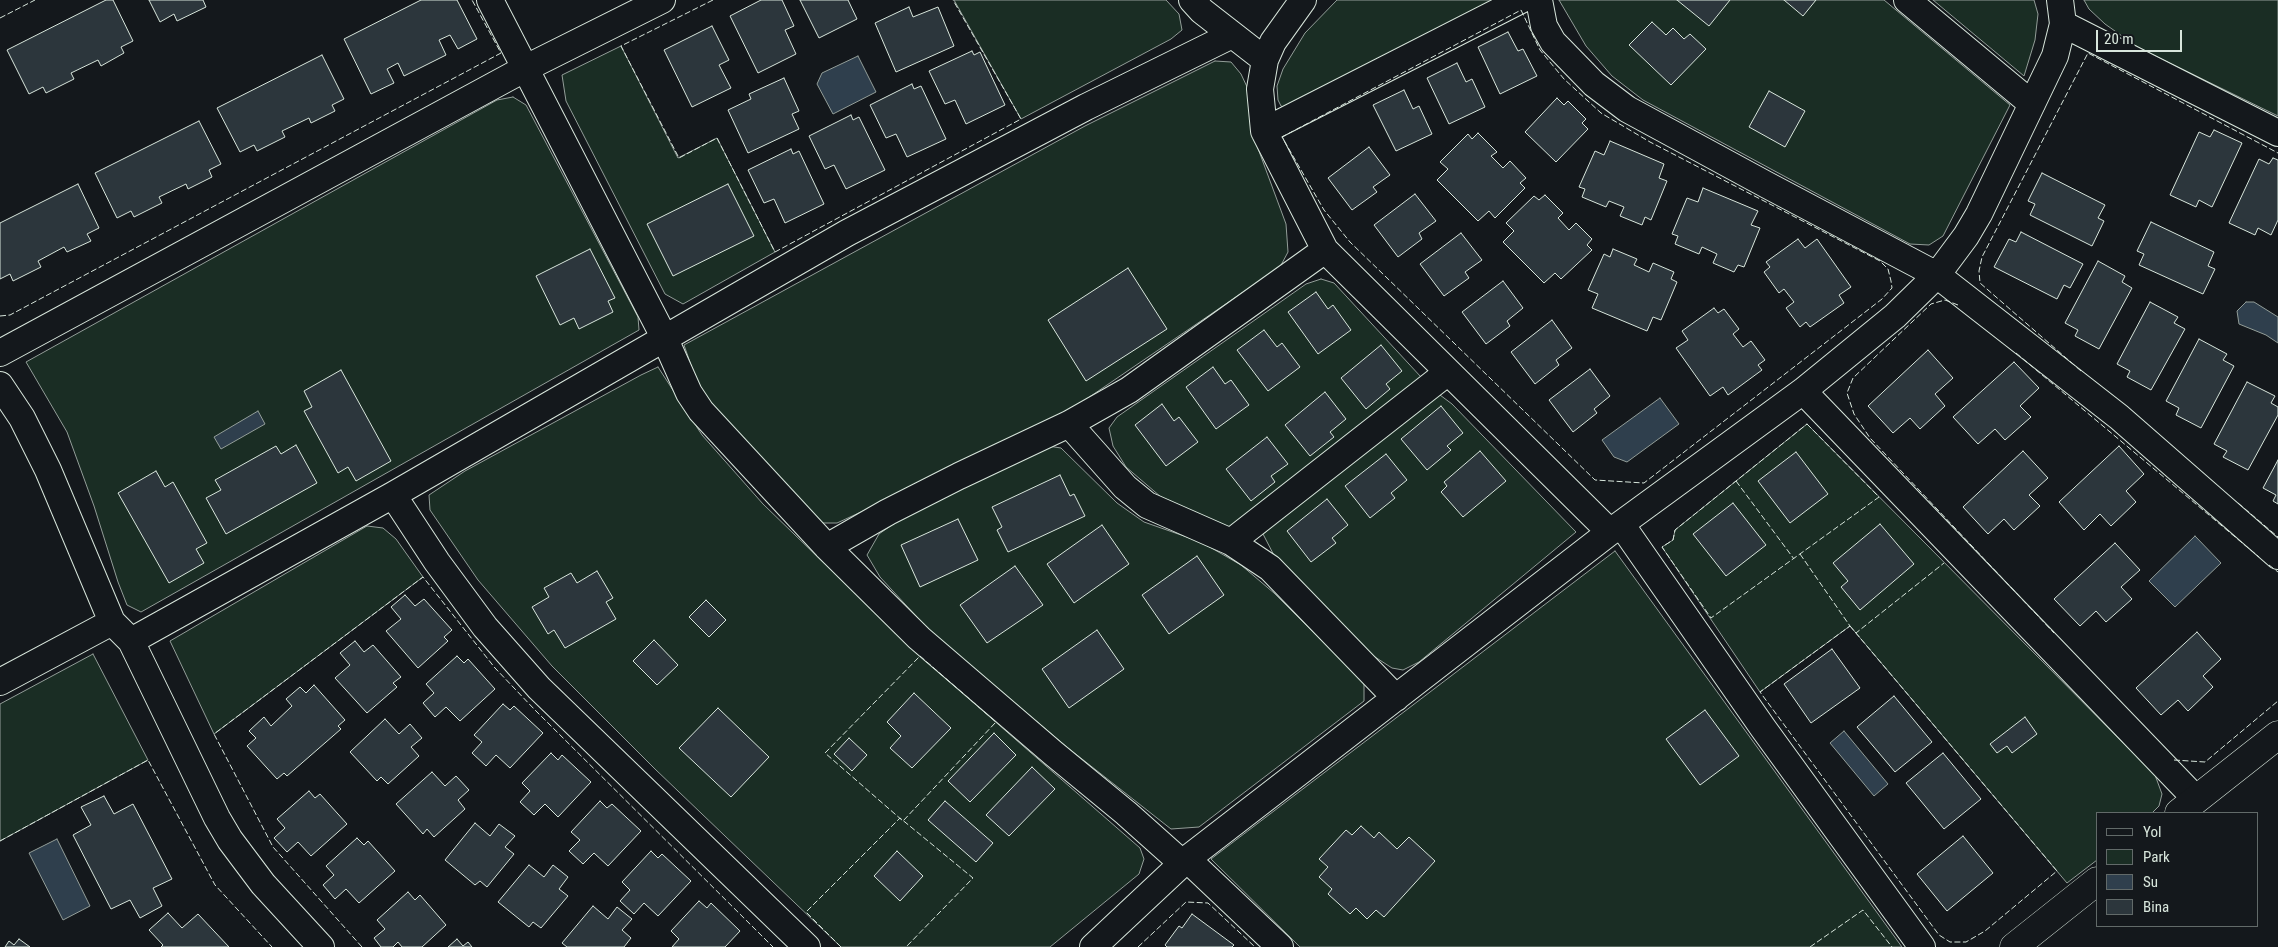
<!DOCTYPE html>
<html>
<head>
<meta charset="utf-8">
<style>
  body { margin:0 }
  #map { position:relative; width:2278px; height:947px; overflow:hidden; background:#14181c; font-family:"Roboto Condensed",sans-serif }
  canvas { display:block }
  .legend { position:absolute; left:2096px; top:812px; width:162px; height:115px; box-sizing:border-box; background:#14181c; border:1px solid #626a69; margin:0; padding:6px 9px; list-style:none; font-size:15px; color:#d8e6dc }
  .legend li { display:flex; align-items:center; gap:10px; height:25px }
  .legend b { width:25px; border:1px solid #626a69 }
  .scale { position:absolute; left:2096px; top:30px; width:86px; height:22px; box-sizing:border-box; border:2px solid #d8e6dc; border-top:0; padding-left:6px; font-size:15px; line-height:18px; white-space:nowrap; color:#d8e6dc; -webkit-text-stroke:4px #14181c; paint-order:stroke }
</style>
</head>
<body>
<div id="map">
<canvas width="2278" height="947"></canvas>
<ul class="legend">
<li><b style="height:6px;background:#14181c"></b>Yol</li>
<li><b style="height:14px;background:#1a2d24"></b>Park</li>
<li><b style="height:14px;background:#2f3f4d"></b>Su</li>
<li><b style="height:14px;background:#2c363c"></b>Bina</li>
</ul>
<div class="scale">20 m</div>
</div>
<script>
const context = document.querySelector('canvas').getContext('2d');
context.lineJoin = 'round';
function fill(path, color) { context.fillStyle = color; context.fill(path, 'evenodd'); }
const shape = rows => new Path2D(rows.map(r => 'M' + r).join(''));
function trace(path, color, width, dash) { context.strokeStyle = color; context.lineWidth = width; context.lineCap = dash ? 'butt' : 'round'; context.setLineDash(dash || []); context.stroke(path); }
const green = shape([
  [954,0,1166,0,1179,14,1182,30,1171,39,1021,119,954,0],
  [1337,0,1497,0,1290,111,1281,106,1278,100,1277,86,1283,69,1305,33,1337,0],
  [1559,0,1884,0,2010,105,1943,236,1929,245,1910,244,1643,100,1612,76,1586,46,1559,0],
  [1933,0,2034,0,2038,14,2035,40,2024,76,1933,0],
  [2084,0,2278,0,2278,116,2139,48,2105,24,2089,9,2084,0],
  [621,46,678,158,717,138,775,252,683,304,665,294,566,101,562,75,621,46],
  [1215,61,1231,62,1241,74,1248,89,1253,135,1286,224,1288,252,1280,267,1044,428,837,523,815,523,725,422,699,388,684,345,1085,126,1215,61],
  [513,97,526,105,638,317,639,330,141,612,127,605,118,582,94,506,67,432,26,362,497,100,513,97],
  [1321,279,1334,283,1421,377,1233,529,1161,497,1126,467,1113,446,1109,428,1117,417,1306,284,1321,279],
  [658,367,702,435,763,504,920,656,1140,848,1144,859,1139,874,1050,947,841,947,655,769,552,666,478,580,430,510,429,495,465,471,641,375,658,367],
  [1440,395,1452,404,1576,532,1419,662,1403,670,1392,668,1375,657,1280,567,1263,534,1418,407,1440,395],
  [1807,424,2155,775,2162,794,2159,806,2152,813,2097,813,2097,860,2067,883,1850,626,1760,692,1662,547,1673,540,1675,530,1807,424],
  [1048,446,1061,448,1117,503,1144,522,1201,542,1241,565,1274,593,1364,683,1364,701,1199,827,1171,829,1068,748,929,630,880,577,867,555,879,534,906,515,1048,446],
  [367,526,383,528,396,539,423,577,214,734,170,641,367,526],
  [1615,551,1902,947,1300,947,1211,859,1615,551],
  [93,654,148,760,0,841,0,704,93,654]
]);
fill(green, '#1a2d24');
trace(green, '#939e99', 1);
const water = shape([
  [858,56,876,92,833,114,817,84,822,73,858,56],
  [2246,302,2254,302,2278,317,2278,343,2266,335,2239,324,2237,311,2246,302],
  [1660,398,1679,424,1627,462,1614,457,1602,440,1660,398],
  [258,411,265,424,221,449,214,437,258,411],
  [2195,536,2221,563,2175,607,2149,581,2195,536],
  [1844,731,1888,784,1874,796,1830,743,1844,731],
  [57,839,90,906,63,920,29,853,57,839]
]);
fill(water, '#2f3f4d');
trace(water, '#939e99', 1);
const building = shape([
  [106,0,113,0,133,41,121,47,124,53,101,66,98,60,71,73,74,79,46,93,43,87,29,94,7,50,106,0],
  [149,0,203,0,206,7,177,21,174,14,160,22,149,0],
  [421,0,457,0,477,39,458,49,450,35,439,40,446,55,404,76,398,63,387,69,394,83,371,94,344,39,421,0],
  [761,0,782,0,794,26,785,30,796,54,758,73,730,16,761,0],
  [800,0,848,0,857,19,819,38,800,0],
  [1677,0,1730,0,1709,26,1677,0],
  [1784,0,1816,0,1803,16,1784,0],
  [909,7,913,17,938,7,954,46,896,72,875,23,909,7],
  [1652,22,1666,35,1673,28,1684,39,1690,34,1706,49,1671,85,1629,45,1652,22],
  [712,26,729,60,719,65,731,88,692,107,664,50,712,26],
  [1508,32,1518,51,1523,49,1537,76,1500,94,1478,47,1508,32],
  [972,51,974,55,980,52,1005,105,966,124,955,100,945,104,929,71,972,51],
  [322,55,344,99,332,105,335,111,311,123,309,118,282,131,285,137,257,151,254,145,240,152,217,108,322,55],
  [1457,63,1466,82,1472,79,1485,107,1449,124,1427,78,1457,63],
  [784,78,799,111,792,114,799,129,748,153,728,110,751,99,749,94,784,78],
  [912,84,914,89,921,86,946,139,907,157,896,134,886,138,870,105,912,84],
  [1404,90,1413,109,1419,106,1432,134,1396,151,1373,105,1404,90],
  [1769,91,1805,111,1785,147,1749,127,1769,91],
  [1557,98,1564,105,1568,101,1586,119,1582,123,1588,129,1556,162,1525,132,1557,98],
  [851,115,853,120,859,117,885,170,846,189,834,165,825,169,809,136,851,115],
  [199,121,221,164,209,170,212,177,188,189,186,184,159,197,162,203,134,217,131,211,117,218,95,173,199,121],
  [2214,130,2242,143,2212,207,2199,200,2196,207,2170,195,2199,132,2210,137,2214,130],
  [1478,133,1497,152,1491,156,1503,168,1510,161,1526,178,1520,183,1525,188,1495,218,1489,211,1478,221,1437,180,1448,169,1440,162,1468,134,1472,139,1478,133],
  [1610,141,1664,164,1659,178,1667,181,1651,220,1645,217,1642,225,1620,216,1624,207,1609,201,1606,207,1582,197,1585,189,1579,187,1595,151,1604,155,1610,141],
  [1369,147,1390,175,1373,187,1377,192,1352,210,1328,178,1369,147],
  [791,149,793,154,799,151,824,204,785,223,774,199,764,203,748,170,791,149],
  [2273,158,2278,160,2278,220,2271,235,2258,228,2255,235,2229,223,2259,159,2269,164,2273,158],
  [2042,173,2105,205,2098,218,2104,221,2092,246,2030,215,2035,204,2028,201,2042,173],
  [78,184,99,228,87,234,91,241,67,252,64,247,38,261,41,267,13,281,10,274,0,279,0,223,78,184],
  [728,184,754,236,673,276,647,224,728,184],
  [1703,188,1758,211,1751,225,1760,228,1744,267,1738,265,1734,272,1713,263,1717,254,1702,247,1699,254,1675,244,1678,236,1672,234,1687,198,1698,202,1703,188],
  [1415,194,1436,221,1419,233,1422,239,1398,257,1374,225,1415,194],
  [1545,195,1563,213,1558,218,1569,230,1576,223,1592,239,1587,245,1592,250,1561,279,1555,273,1544,283,1503,242,1514,231,1506,223,1534,196,1539,200,1545,195],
  [2151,222,2214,252,2208,266,2215,269,2203,294,2139,265,2144,254,2137,251,2151,222],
  [2021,232,2083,264,2070,288,2064,285,2057,299,1994,267,2009,239,2016,242,2021,232],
  [1461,233,1482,260,1465,272,1469,278,1444,296,1420,264,1461,233],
  [1798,239,1805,248,1817,239,1851,287,1839,295,1844,303,1810,327,1806,322,1800,327,1786,308,1794,302,1784,289,1779,293,1764,272,1770,267,1766,262,1798,239],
  [590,249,615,298,608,301,613,312,579,329,574,318,560,325,536,276,590,249],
  [1613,249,1637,259,1634,265,1649,272,1653,263,1674,272,1671,279,1677,282,1661,320,1653,317,1647,331,1592,308,1598,294,1588,290,1604,254,1610,257,1613,249],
  [2098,261,2125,276,2122,282,2132,288,2099,349,2075,336,2078,330,2065,323,2098,261],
  [1128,268,1167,329,1086,381,1048,320,1128,268],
  [1503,281,1523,308,1507,321,1510,326,1486,344,1462,312,1503,281],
  [1316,292,1328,309,1333,305,1351,330,1318,354,1288,312,1316,292],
  [2150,302,2178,317,2174,323,2185,329,2151,390,2127,377,2130,371,2117,364,2150,302],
  [1714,308,1718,313,1724,309,1739,329,1733,334,1743,347,1751,341,1765,360,1758,365,1762,370,1728,395,1723,387,1710,396,1676,348,1688,340,1682,331,1714,308],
  [1552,320,1572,348,1556,360,1559,365,1535,384,1511,352,1552,320],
  [1264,330,1277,347,1282,343,1300,367,1268,391,1237,350,1264,330],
  [2199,339,2227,354,2223,360,2234,366,2201,428,2176,415,2179,408,2166,401,2199,339],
  [1381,345,1402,371,1386,384,1390,389,1366,409,1341,378,1381,345],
  [1928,350,1953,378,1935,394,1945,406,1920,429,1910,418,1893,433,1868,406,1928,350],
  [2014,362,2039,388,2020,406,2031,417,2005,440,1995,429,1978,444,1953,417,2014,362],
  [1213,367,1225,384,1231,380,1249,405,1216,429,1186,387,1213,367],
  [1590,369,1610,396,1594,409,1597,413,1573,432,1549,400,1590,369],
  [341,370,391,461,356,481,348,467,338,473,304,411,312,407,304,391,341,370],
  [2247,382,2275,396,2271,403,2278,407,2278,415,2248,470,2223,457,2227,451,2214,444,2247,382],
  [1325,392,1346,419,1330,432,1334,437,1310,456,1285,425,1325,392],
  [1162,404,1174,421,1179,417,1198,442,1166,466,1135,425,1162,404],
  [1441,406,1463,433,1447,446,1451,450,1427,470,1401,439,1441,406],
  [1267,437,1288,464,1271,476,1275,482,1251,501,1226,469,1267,437],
  [296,445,317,483,226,534,206,498,221,490,215,480,276,446,281,454,296,445],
  [2119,446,2144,474,2126,491,2136,502,2111,526,2100,514,2084,530,2059,502,2119,446],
  [1480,451,1506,481,1463,517,1441,492,1447,486,1444,482,1480,451],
  [2023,451,2048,478,2029,495,2040,506,2014,530,2004,519,1988,534,1963,507,2023,451],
  [1796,452,1828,494,1790,523,1758,481,1796,452],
  [1386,454,1407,480,1391,493,1395,498,1370,518,1345,486,1386,454],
  [2278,460,2278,504,2273,501,2276,495,2263,488,2278,460],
  [156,471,165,487,173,482,207,543,196,549,204,563,169,583,118,493,156,471],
  [1060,475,1070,496,1074,494,1085,516,1008,552,997,530,1002,527,992,507,1060,475],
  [1327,499,1348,525,1332,538,1336,543,1311,562,1287,531,1327,499],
  [1733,503,1766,545,1726,576,1693,534,1733,503],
  [958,519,978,560,920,587,901,545,958,519],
  [1880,524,1914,564,1860,610,1841,587,1848,581,1833,563,1880,524],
  [1102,525,1129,564,1074,603,1047,564,1102,525],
  [2115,543,2140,570,2121,587,2132,599,2106,622,2096,611,2080,626,2054,599,2115,543],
  [1197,556,1224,595,1169,634,1142,595,1197,556],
  [1015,566,1043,605,987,643,960,605,1015,566],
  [597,571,613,598,606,602,616,619,565,648,554,630,548,634,532,607,549,597,544,588,571,573,577,583,597,571],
  [405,595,415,606,424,599,452,630,444,637,448,641,418,668,386,631,401,619,391,607,405,595],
  [706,600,726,620,709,637,689,617,706,600],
  [1097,630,1124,669,1069,708,1042,669,1097,630],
  [2197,632,2221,659,2203,676,2213,687,2188,711,2178,700,2161,715,2136,688,2197,632],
  [654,640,678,665,657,685,633,661,654,640],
  [355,641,364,652,373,645,401,677,393,683,397,687,367,713,335,678,350,665,340,653,355,641],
  [1832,649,1860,688,1811,723,1784,684,1832,649],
  [457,656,464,663,468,659,495,689,460,721,446,707,435,717,423,703,434,693,426,684,457,656],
  [314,685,345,720,338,726,341,729,287,776,284,773,277,779,247,746,256,738,249,731,264,717,271,726,292,706,286,699,300,687,306,693,314,685],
  [914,693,951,728,912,768,890,748,901,736,887,722,914,693],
  [1894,696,1932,742,1895,772,1857,727,1894,696],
  [503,704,510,710,514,706,543,733,510,768,496,755,486,766,472,753,482,742,474,735,503,704],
  [718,708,769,757,731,797,679,748,718,708],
  [1705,710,1739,756,1700,785,1666,739,1705,710],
  [2025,717,2037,734,2012,753,2007,746,1997,753,1990,744,2025,717],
  [385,719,399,734,410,724,422,738,411,747,419,756,388,784,381,777,377,781,350,752,385,719],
  [994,733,1016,755,970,802,948,781,994,733],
  [849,738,867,755,852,771,834,754,849,738],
  [551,753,558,760,562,755,591,782,558,817,545,804,534,815,520,802,530,791,522,783,551,753],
  [1943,753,1981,799,1944,829,1906,783,1943,753],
  [1032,767,1055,789,1009,836,986,815,1032,767],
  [432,772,445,786,456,776,469,790,458,800,465,809,434,837,427,829,423,834,396,804,432,772],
  [309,791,315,798,320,794,347,824,311,856,298,842,287,852,274,838,285,828,277,819,309,791],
  [104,796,114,814,133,804,172,879,153,888,162,906,140,918,130,900,111,909,73,835,91,825,81,807,104,796],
  [600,801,607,808,612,804,641,831,608,866,594,853,583,864,569,851,580,840,571,832,600,801],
  [945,801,993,843,976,862,928,820,945,801],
  [475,823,490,836,499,824,515,836,505,847,514,854,487,887,480,881,475,885,445,860,475,823],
  [1361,826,1374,838,1379,832,1397,849,1409,837,1435,861,1384,917,1376,910,1367,919,1356,908,1350,914,1328,894,1332,889,1319,877,1328,867,1319,859,1346,830,1352,835,1361,826],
  [1963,836,1993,873,1947,911,1917,874,1963,836],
  [357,838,364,845,368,841,395,871,359,903,346,889,335,899,323,885,334,875,326,866,357,838],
  [651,851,658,858,662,854,691,881,658,916,644,903,634,914,620,901,630,890,622,882,651,851],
  [897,851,923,876,900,901,874,876,897,851],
  [529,865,544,877,553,865,568,877,559,889,568,896,541,928,533,922,529,927,498,902,529,865],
  [408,892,415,900,420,895,446,925,422,947,402,947,398,942,393,947,381,947,374,938,385,929,377,920,408,892],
  [699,901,707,908,711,903,740,931,725,947,672,947,679,939,671,931,699,901],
  [593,906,608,919,617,907,632,919,622,930,631,938,624,947,567,947,562,943,593,906],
  [168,913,182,928,198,914,229,947,161,947,163,945,149,930,168,913],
  [1192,914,1234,945,1232,947,1167,947,1165,945,1179,926,1182,928,1192,914],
  [19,939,30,947,5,947,9,941,14,945,19,939],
  [457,939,463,946,468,942,472,947,448,947,457,939]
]);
fill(building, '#2c363c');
trace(building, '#d8e6dc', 1);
const street = shape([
  [490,0,664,337,689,393,701,411,827,547,919,638,1053,753,1126,813,1182,863],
  [1192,0,1202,11,1265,60],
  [1521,0,1264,131,1325,250,1610,532],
  [1539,0,1544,26,1553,42,1594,84,1627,109,1767,185,1937,275,2119,417,2278,556],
  [1907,0,2032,104],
  [2063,24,2278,133],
  [1264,131,1260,89,1265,60,1273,42,1303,0],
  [0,353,526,68,662,0],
  [0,385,22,418,48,470,112,622,131,641,217,818,230,840,263,884,321,947],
  [1803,391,2196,799],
  [1069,424,1125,487,1147,505,1231,542,1270,568,1396,698],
  [393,495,437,562,485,627,539,688,807,947],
  [1621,524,1763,728,1922,947],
  [1231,542,1448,372],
  [827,547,888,512,959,476,1069,424,1129,390,1325,250],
  [131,641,393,495,847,233,1086,107,1232,35],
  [0,682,112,622],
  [1187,859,1280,947],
  [1093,947,1187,859,1610,532,1803,391,1895,316,1937,275,1966,236,1979,214,2055,56,2063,24,2060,0]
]);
const secondary = shape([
  [2179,813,2278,735],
  [2014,947,2097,881]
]);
trace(street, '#d8e6dc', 28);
trace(secondary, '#d8e6dc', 29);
trace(street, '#14181c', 26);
trace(secondary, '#14181c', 28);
trace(shape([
  [713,0,621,46,679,158,717,138,775,252,1021,119,953,0],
  [1521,10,1540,50,1564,79,1601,113,1650,142,1880,261,1888,269,1891,281,1892,288,1882,299,1644,483,1595,480,1350,242,1324,210,1282,137,1521,10],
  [0,18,35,0],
  [1958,305,1945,300,1931,304,1853,378,1847,393,1854,414,1870,438,2054,633],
  [0,316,10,315,501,53,472,0],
  [2016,353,2259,557],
  [2081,371,1980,283,1979,271,1982,257,2088,53,2278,153],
  [1807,424,1879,497,1711,618,1662,547,1673,540,1675,530,1807,424],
  [1736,481,1794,559],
  [2238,503,2278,537],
  [1800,554,1850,626],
  [2269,565,2278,572],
  [1850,626,2057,871,1985,931,1966,942,1950,942,1939,935,1760,692,1850,626],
  [1855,632,1856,633,1944,563],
  [920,656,996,722,903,821,825,753,920,656],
  [2174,760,2205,762,2278,701],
  [0,841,148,760,215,885,272,947],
  [362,947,273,847,214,734,423,577,495,668,535,710,773,947],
  [841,947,806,912,900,818,973,878,906,947],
  [1138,947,1186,902,1208,903,1255,947],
  [1810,947,1863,910,1892,947]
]), '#d8e6dc', 1, [6, 2.5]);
</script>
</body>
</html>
